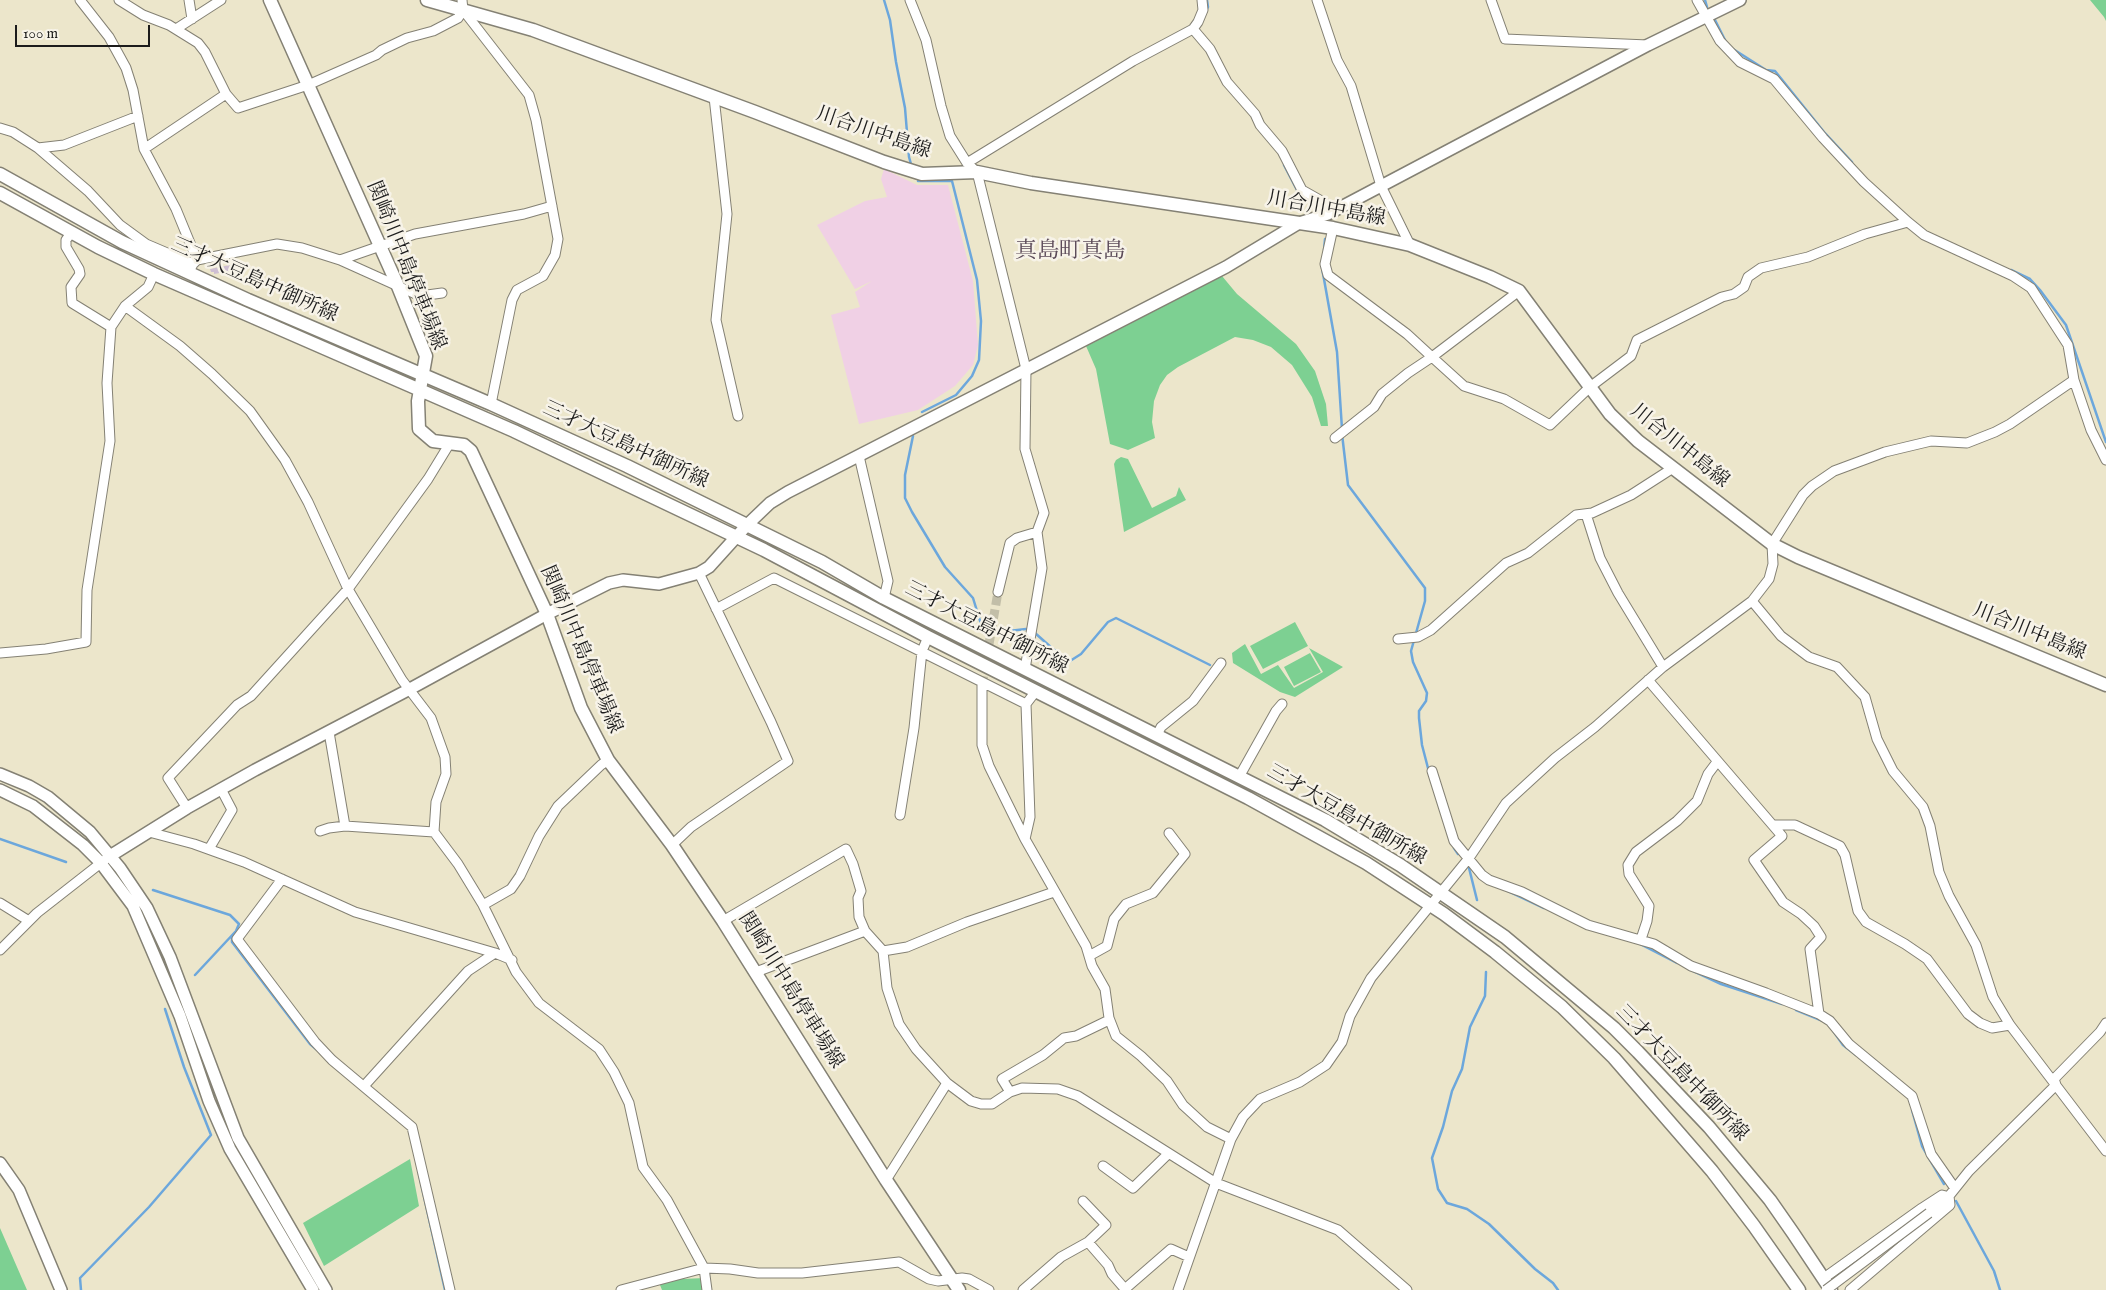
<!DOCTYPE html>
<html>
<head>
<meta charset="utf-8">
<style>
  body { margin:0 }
  #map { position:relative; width:2106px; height:1290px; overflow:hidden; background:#ece6cb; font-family:"IM FELL English",serif }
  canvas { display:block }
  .scale { position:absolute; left:15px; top:25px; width:135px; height:22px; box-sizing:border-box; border:2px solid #1c1c1c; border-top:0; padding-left:6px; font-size:15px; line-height:18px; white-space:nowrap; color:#1c1c1c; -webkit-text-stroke:4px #f7f3e8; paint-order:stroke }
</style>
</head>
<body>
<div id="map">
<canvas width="2106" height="1290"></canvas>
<div class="scale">100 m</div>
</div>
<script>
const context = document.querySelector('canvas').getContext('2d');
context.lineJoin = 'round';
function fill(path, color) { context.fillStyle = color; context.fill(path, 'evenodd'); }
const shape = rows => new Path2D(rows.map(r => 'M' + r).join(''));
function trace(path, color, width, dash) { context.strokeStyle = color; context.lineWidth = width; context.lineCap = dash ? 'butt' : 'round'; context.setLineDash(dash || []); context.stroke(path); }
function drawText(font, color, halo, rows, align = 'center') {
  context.font = font + ' "IM FELL English","Noto Serif JP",serif'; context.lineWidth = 5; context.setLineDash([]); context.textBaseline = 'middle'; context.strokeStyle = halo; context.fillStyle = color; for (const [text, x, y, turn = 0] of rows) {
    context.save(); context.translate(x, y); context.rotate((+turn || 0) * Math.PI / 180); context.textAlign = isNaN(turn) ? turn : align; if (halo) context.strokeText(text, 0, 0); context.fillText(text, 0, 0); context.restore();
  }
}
fill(shape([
  [884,169,917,185,948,185,973,281,978,345,973,365,955,386,918,410,859,424,831,315,860,307,855,292,872,281,855,289,817,225,865,201,887,197,881,179]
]), '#f0d0e5');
fill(shape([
  [230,265,231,271,214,274,214,272,211,272,210,269]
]), '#cebed2');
fill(shape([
  [2090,0,2106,0,2106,21,2104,17],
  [1222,276,1237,294,1296,344,1315,371,1326,404,1328,426,1321,426,1312,397,1292,365,1271,347,1253,340,1235,337,1178,367,1167,375,1160,385,1154,401,1152,422,1155,438,1128,450,1110,444,1096,369,1086,346],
  [1121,457,1128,459,1152,508,1176,496,1179,487,1186,500,1124,532,1114,464,1116,460],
  [1295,622,1308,646,1263,669,1250,646],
  [1245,644,1261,674,1278,665,1294,688,1323,672,1309,648,1343,667,1295,697,1280,692,1233,663,1232,653],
  [1310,653,1321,672,1294,686,1284,667],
  [410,1159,419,1206,324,1266,303,1223],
  [0,1228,27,1290,0,1290],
  [705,1278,705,1290,662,1290,658,1280]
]), '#7dd092');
trace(shape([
  [884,0,890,20,896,62,905,108,909,157,911,164],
  [1705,0,1707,7],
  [1206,11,1208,7,1207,0],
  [1714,18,1726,42],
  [1733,49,1766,70,1775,71,1824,132,1852,162],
  [1284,165,1298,192,1301,194],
  [918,181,952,181,977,280,981,321,979,360,972,376,956,395,922,412],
  [1324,250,1325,239],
  [1322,268,1337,352,1342,429],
  [2011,270,2030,279,2040,290,2066,325,2106,442],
  [1342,434,1348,485,1425,588,1425,601,1411,651,1413,662,1427,693,1426,701,1419,711,1419,718,1422,745,1429,772],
  [913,436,905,475,905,498,912,512,945,567,973,598,981,624,1000,632,1026,629],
  [1035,633,1062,657,1070,661,1081,654,1108,622,1116,618,1210,665],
  [0,839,66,862],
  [1454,848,1458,854],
  [1469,868,1477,900],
  [153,890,230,915,239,924,236,931,195,975],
  [1508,891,1544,908],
  [232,936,232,942,310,1044,316,1049],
  [1640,944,1677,963],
  [1689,969,1721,984,1782,1004],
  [1486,972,1485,996,1470,1027,1462,1069,1452,1091,1443,1127,1432,1158,1438,1189,1447,1203,1467,1209,1489,1224,1535,1269,1553,1283,1558,1290],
  [1796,1010,1823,1021],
  [1834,1032,1843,1045,1856,1055],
  [1912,1110,1922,1146,1944,1184],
  [419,1174,445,1290],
  [1956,1201,1994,1271,2000,1290],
  [81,1290,80,1278,149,1207,211,1135,184,1067,165,1009]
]), '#6ca7dc', 2.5);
trace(shape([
  [982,685,998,592]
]), '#c2bea8', 9, [9, 4.5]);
const minor = shape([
  [80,0,109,37,126,68,133,90,144,149,176,209,197,260],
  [119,0,143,15,169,25,198,43,205,52,226,94,238,108,308,85,376,55,382,50,407,38,433,31,458,18,463,10],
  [189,0,192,19],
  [462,0,463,10,529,95,536,120,558,239,555,255,543,276,517,290,512,300,491,404],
  [910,0,926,40,941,106,950,136,967,163,977,172,1026,369,1025,449,1044,513,1037,532,1042,568,1025,669],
  [1317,0,1337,60,1351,86,1381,186,1410,245],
  [1491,0,1505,39,1648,45],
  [1697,0,1720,41,1740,62,1774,79,1823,138,1864,182,1908,222,1924,235,2013,276,2031,288,2068,345,2074,380,2091,430,2106,460],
  [176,29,221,0],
  [1193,29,1210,49,1227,82,1255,114,1260,125,1282,151,1302,190,1325,203,1328,214],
  [714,97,727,214,716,320,738,416],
  [0,128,13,132,38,148,88,191,120,225,146,244,193,264],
  [38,148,64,145,138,116],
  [144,149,226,94],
  [967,163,1133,61,1193,29,1198,22,1203,10,1202,0],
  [1333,228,1325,264,1328,275,1407,334,1432,357,1408,373,1382,394,1374,407,1335,438],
  [71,233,66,240,66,247,79,269,80,274,71,287,72,303,111,327],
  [340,260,420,296,442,293],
  [189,272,193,264,197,260,277,244,302,248,340,260,415,234,524,214,552,206],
  [1519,291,1432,357,1464,386,1504,399,1550,425,1590,387,1631,356,1637,340,1722,297,1734,294,1744,287,1748,277,1761,268,1808,257,1865,234,1908,222],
  [125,306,180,346,212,374,250,411,285,460,308,502,348,589,402,680,431,718,445,757,446,774,436,802,434,832,458,864,483,905,516,972,539,1003,599,1049,614,1072,629,1103,643,1167,667,1200,704,1268,707,1290],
  [859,456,888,581,884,598],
  [1586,514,1600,558,1618,593,1663,667],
  [998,592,1010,543,1017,538,1037,532],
  [1752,601,1781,636,1809,657,1837,667,1865,697,1877,739,1893,771,1923,807,1930,826,1939,872,1949,896,1976,945,1993,997,2010,1025,2106,1151],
  [716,609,774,578,1026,704],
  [1398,639,1418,637,1431,630,1506,563,1528,553,1576,515,1592,513,1631,495,1673,468],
  [0,653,46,649,86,642,87,590,110,441,107,383,111,327,125,306,148,287,154,274],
  [1648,680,1782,836,1754,860,1783,902,1801,914,1814,926,1821,937,1810,949,1819,1014],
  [982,685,982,745,989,766,1025,839,1086,946,1092,966,1105,989,1109,1018,1116,1036,1141,1056,1167,1081,1183,1105,1207,1127,1231,1139],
  [329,732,345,826,434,832],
  [1157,735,1161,727,1193,701,1221,663],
  [1432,771,1454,841,1482,875,1489,880,1522,892,1588,925,1654,944,1691,966,1766,993,1819,1014,1830,1021,1849,1044,1912,1096,1931,1154,1954,1187],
  [1239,777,1276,711,1282,704],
  [187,808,168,778,237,705,251,696,348,589,428,479,450,443],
  [900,815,914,728,922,651,928,637],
  [1774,825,1795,825,1840,846,1845,855,1858,911,1866,922,1905,944,1927,959,1968,1014,1980,1023,1992,1028,2010,1025],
  [320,831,329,828,345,826],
  [149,832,194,844,244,862,355,912,495,953,512,960],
  [1025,839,1030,817,1026,704,1036,691],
  [672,845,691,827,788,761,771,722,699,573],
  [209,849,232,810,221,789],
  [282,879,237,939,315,1042,332,1060,412,1127,450,1290],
  [0,903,29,921],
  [483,905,511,889,520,876,539,836,558,806,601,765,608,760],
  [723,921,846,849,853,864,861,891,858,898,859,917,865,931,883,951,887,988,899,1024,916,1049,947,1083],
  [1641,939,1647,921,1649,906,1629,874,1628,865,1636,852,1677,821,1697,801,1708,774,1717,762],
  [0,950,37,913,106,859],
  [883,951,907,947,967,922,1054,892],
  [1089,956,1107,946,1114,919,1126,904,1153,893,1185,854,1169,833],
  [756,972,865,931],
  [2056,1085,2054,1079,2100,1032,2106,1023],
  [364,1086,468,971,495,953],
  [1010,1092,1002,1079,1043,1055,1064,1038,1076,1036,1109,1020],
  [1103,1166,1133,1188,1168,1154],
  [886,1180,947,1083,971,1101,981,1104,992,1104,1010,1092,1022,1088,1058,1089,1078,1096,1216,1183,1338,1230,1407,1290],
  [1929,1213,1949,1196,1969,1171,2056,1085],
  [1088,1242,1108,1265,1112,1274,1125,1289,1171,1249,1189,1257],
  [1824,1278,1922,1208,1942,1195,1946,1196],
  [621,1290,704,1268,730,1269,758,1273,802,1273,899,1262,929,1279,938,1281,962,1278,969,1279,989,1290],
  [1023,1290,1061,1257,1088,1242,1106,1225,1083,1201],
  [1178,1290,1231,1139,1243,1117,1260,1099,1300,1082,1326,1065,1342,1042,1350,1016,1371,978,1469,858,1506,803,1555,758,1595,727,1663,667,1752,601,1769,579,1773,564,1772,544,1803,495,1812,486,1834,471,1885,452,1931,441,1967,443,1995,432,2010,424,2074,380],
  [1850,1290,1950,1205,1949,1196]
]);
const tertiary = shape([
  [0,774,29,786,48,797,90,832,120,868,147,908,170,957,238,1138,326,1290],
  [0,790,33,806,83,845,100,862,133,906,180,1016,209,1101,230,1149,313,1290],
  [110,856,187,808,255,770,408,690,547,614,609,583,623,580,659,584,699,573,709,567,747,525,770,503,788,492,1226,267,1299,223,1328,214,1648,45,1740,0],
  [0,1163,19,1190,61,1290]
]);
const secondary = shape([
  [270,0,397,284,426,356,418,401,419,429,433,441,464,445,471,451,547,614,581,708,608,760,672,845,723,921,886,1180,959,1290],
  [427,0,533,30,755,112,884,162,922,174,977,172,1031,183,1333,228,1410,245,1490,277,1519,291,1610,414,1638,441,1772,544,1798,557,2106,685],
  [0,174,122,242,248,300,491,404,627,466,822,562,884,598,1325,820,1400,865,1505,937,1614,1028,1638,1052,1709,1127,1770,1200,1793,1233,1831,1290],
  [0,193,98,247,154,274,514,431,764,550,928,637,1248,798,1366,863,1444,914,1495,952,1562,1007,1614,1058,1712,1171,1754,1226,1799,1290]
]);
trace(minor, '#848174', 11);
trace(tertiary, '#848174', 14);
trace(secondary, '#848174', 15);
trace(minor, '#fff', 9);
trace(tertiary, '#fff', 11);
trace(secondary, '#fff', 12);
const minorBridge = shape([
  [1826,1290,1929,1213]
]);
trace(minorBridge, '#848174', 11, []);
trace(minorBridge, '#fff', 9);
drawText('20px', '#1c1c1c', '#f7f3e8', [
  ["川合川中島線",873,134,19],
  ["川合川中島線",1326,210,10],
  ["関崎川中島停車場線",405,266,68],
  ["三才大豆島中御所線",254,281,24],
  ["三才大豆島中御所線",625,446,25],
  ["川合川中島線",1679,447,39],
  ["三才大豆島中御所線",986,629,27],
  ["川合川中島線",2029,633,22],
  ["関崎川中島停車場線",580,650,67],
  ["三才大豆島中御所線",1346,816,30],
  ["関崎川中島停車場線",790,991,58],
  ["三才大豆島中御所線",1681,1074,46]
]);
drawText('22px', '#5c4b59', '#f7f3e8', [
  ["真島町真島",1070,252]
]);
</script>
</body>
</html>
